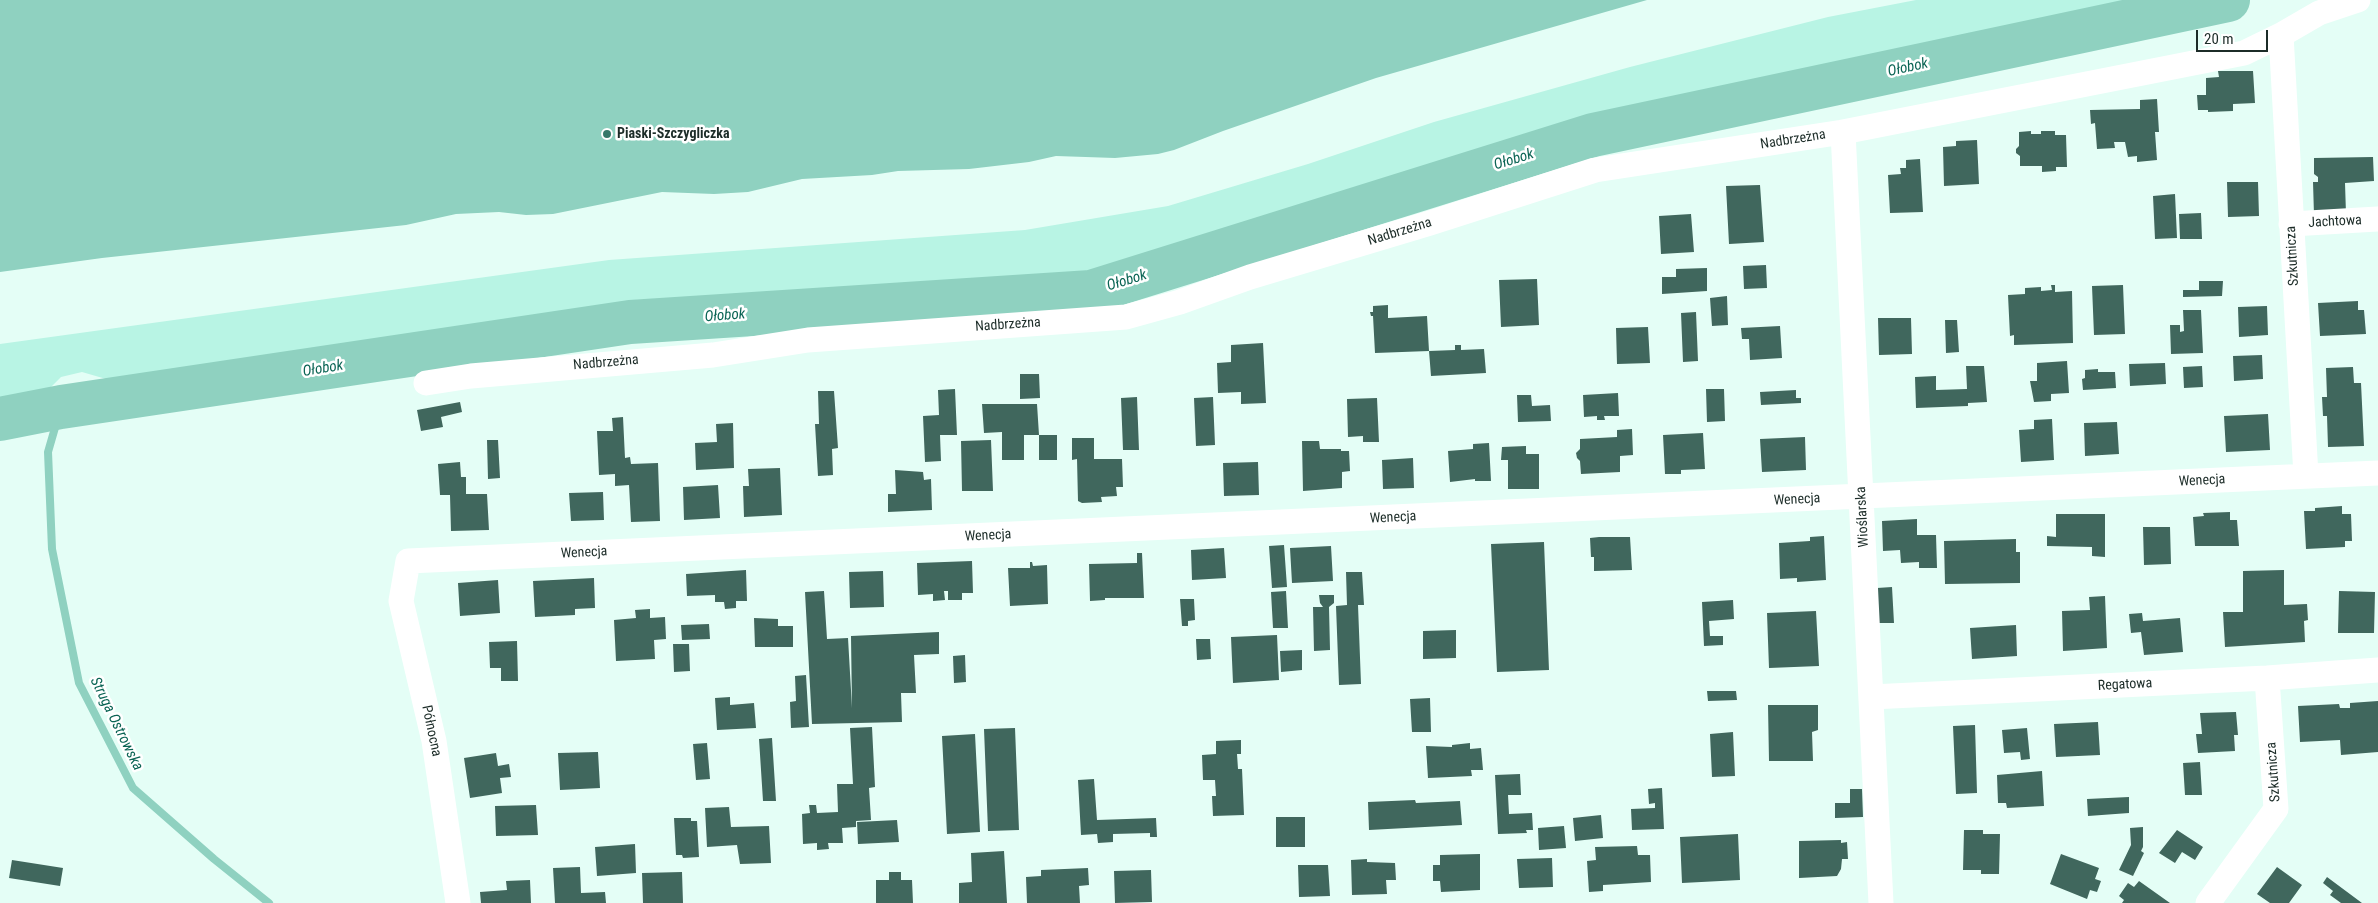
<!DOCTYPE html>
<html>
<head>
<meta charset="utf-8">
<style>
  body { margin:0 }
  #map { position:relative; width:2378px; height:903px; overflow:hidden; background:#e4fef6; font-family:"Roboto Condensed",sans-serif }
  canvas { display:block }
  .scale { position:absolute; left:2196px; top:30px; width:72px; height:22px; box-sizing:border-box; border:2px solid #1c2c28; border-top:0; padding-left:6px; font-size:15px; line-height:18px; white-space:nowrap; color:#1c2c28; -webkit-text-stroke:4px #fff; paint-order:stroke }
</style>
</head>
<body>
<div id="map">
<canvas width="2378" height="903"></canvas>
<div class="scale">20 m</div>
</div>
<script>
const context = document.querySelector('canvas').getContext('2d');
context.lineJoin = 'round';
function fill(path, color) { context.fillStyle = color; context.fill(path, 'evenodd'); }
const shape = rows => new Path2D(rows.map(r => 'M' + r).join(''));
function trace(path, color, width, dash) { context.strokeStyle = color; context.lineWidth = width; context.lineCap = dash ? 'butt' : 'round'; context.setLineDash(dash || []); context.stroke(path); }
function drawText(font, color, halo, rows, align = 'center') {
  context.font = font + ' "Roboto Condensed",sans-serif'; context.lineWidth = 5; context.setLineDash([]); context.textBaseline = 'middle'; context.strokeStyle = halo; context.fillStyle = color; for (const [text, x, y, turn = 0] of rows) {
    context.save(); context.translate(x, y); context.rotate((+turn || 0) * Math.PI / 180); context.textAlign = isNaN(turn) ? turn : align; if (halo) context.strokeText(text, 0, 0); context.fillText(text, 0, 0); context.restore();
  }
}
fill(shape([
  [1916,0,2140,0,1849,63,1675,97,1584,120,1292,219,1089,279,848,294,635,300,362,347,113,381,82,372,61,377,47,391,0,399,0,344,609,260,1025,230,1168,206,1308,164,1434,122,1630,67,1828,17]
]), '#b8f4e4');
fill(shape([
  [0,0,1647,0,1376,78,1223,131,1174,150,1158,154,1115,158,1056,156,1029,162,969,169,898,171,872,175,802,179,748,192,714,194,662,192,553,214,526,215,499,212,456,214,406,225,102,258,0,272]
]), '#8fd1c0');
trace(shape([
  [61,407,48,452,52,549,79,683,133,788,214,859,269,903]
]), '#8fd1c0', 8);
trace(shape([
  [0,419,61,407,630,322,1091,292,1593,135,2228,0]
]), '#8fd1c0', 44);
fill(shape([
  [2218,71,2253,71,2255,103,2233,104,2233,111,2208,112,2208,110,2198,110,2197,95,2206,95,2206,78,2219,77],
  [2157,99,2159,132,2155,132,2157,160,2137,162,2137,156,2128,157,2125,142,2114,142,2115,148,2097,149,2095,123,2091,124,2090,110,2140,109,2140,100],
  [2031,131,2031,134,2041,134,2041,131,2055,131,2055,135,2066,135,2067,167,2056,167,2056,171,2042,172,2042,166,2020,166,2020,156,2016,153,2016,149,2019,146,2019,132],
  [1977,140,1979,184,1944,186,1943,147,1956,146,1956,141],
  [2373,157,2374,181,2345,183,2346,214,2314,215,2313,182,2318,182,2318,177,2314,174,2314,158],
  [1920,159,1923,212,1890,213,1888,175,1901,174,1900,168,1906,168,1906,160],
  [2227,182,2258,182,2259,216,2228,217],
  [1760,185,1764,242,1729,244,1726,186],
  [2175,194,2177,238,2155,239,2153,196],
  [2201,213,2202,239,2180,239,2179,214],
  [1691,214,1694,252,1661,254,1659,216],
  [1766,265,1767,288,1744,289,1743,266],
  [1707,268,1707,291,1662,294,1662,277,1676,277,1676,269],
  [1537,279,1539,325,1501,327,1499,280],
  [2199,281,2223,281,2222,296,2183,297,2183,290,2199,290],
  [2051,285,2055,285,2055,292,2072,291,2073,343,2014,345,2014,335,2010,336,2008,295,2025,294,2025,288,2041,287,2041,291,2052,290],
  [2123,285,2125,334,2094,335,2092,286],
  [1727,296,1728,325,1712,326,1710,298],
  [2358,301,2358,310,2364,310,2366,334,2320,336,2318,303],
  [1388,305,1388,318,1427,316,1429,351,1375,353,1373,316,1371,316,1370,312,1373,312,1373,306],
  [2267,306,2268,335,2239,337,2238,307],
  [2183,310,2201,310,2203,353,2171,354,2170,325,2180,325,2180,332,2184,331],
  [1696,312,1698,361,1683,362,1681,313],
  [1878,318,1911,318,1912,354,1879,355],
  [1945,320,1957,320,1959,352,1946,353],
  [1780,326,1782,358,1750,360,1749,339,1742,339,1741,328],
  [1648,327,1650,363,1617,364,1616,328],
  [1263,343,1266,403,1241,404,1241,392,1218,393,1217,363,1231,362,1231,345],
  [1455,345,1461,345,1461,350,1484,349,1486,373,1431,376,1429,351,1455,350],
  [2262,355,2263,379,2234,381,2233,356],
  [2067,361,2069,393,2051,394,2051,401,2034,402,2030,381,2037,381,2037,363],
  [2165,363,2166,384,2130,386,2129,364],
  [1966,366,1984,366,1987,402,1968,403,1968,406,1916,408,1915,377,1936,376,1936,390,1967,389],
  [2202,366,2203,387,2184,388,2183,367],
  [2353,367,2354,383,2361,383,2364,446,2328,447,2327,416,2323,416,2322,397,2327,397,2326,368],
  [2098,369,2098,372,2115,372,2116,388,2083,390,2082,379,2085,378,2085,370],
  [1020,374,1039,374,1040,398,1020,399],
  [955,389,957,435,940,435,941,461,925,462,923,416,939,415,938,390],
  [1706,389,1724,389,1725,421,1707,422],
  [1796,390,1796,398,1801,398,1801,403,1761,405,1760,392],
  [818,391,834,391,838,448,832,449,833,475,818,476,815,424,819,424],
  [1618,393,1619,416,1604,416,1605,420,1597,420,1597,416,1584,417,1583,395],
  [1517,395,1531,395,1532,406,1550,405,1551,421,1518,422],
  [1137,397,1139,450,1123,450,1121,398],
  [1213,397,1215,445,1196,446,1194,398],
  [1377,398,1379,442,1363,442,1363,436,1348,437,1347,399],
  [460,402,462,412,441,417,443,427,421,431,417,410],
  [982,404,1037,404,1039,435,1024,435,1024,460,1002,460,1002,432,984,433],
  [2268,414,2270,450,2226,452,2224,416],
  [623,417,625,458,630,457,631,464,658,463,660,521,631,522,629,485,615,486,615,474,599,475,597,431,613,431,612,418],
  [2052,419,2054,460,2021,462,2019,430,2034,429,2034,420],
  [2117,422,2119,454,2085,456,2084,423],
  [733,423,734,468,696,470,695,443,717,442,716,424],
  [1632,429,1633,455,1620,456,1620,472,1581,474,1580,461,1577,458,1576,453,1580,449,1580,439,1617,437,1617,430],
  [1703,433,1705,469,1681,470,1681,474,1665,474,1663,435],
  [1039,435,1057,435,1057,460,1039,460],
  [1805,437,1806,470,1762,472,1760,439],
  [1072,438,1094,438,1094,459,1122,459,1123,487,1116,487,1117,496,1101,497,1102,502,1082,503,1078,501,1077,459,1072,460],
  [487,440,498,440,500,478,488,479],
  [991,440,993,491,962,491,961,441],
  [1302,441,1319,441,1320,449,1341,449,1341,451,1349,451,1350,471,1342,472,1342,488,1303,491],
  [1489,443,1491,481,1475,481,1475,479,1450,482,1448,451,1473,449,1473,444],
  [1526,446,1526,454,1539,454,1539,489,1508,489,1508,460,1501,460,1502,447],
  [1413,458,1414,488,1383,489,1382,460],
  [460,462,461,477,466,477,466,494,487,494,489,530,451,531,450,495,440,495,438,464],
  [1258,462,1259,495,1224,496,1223,463],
  [780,468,782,515,744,517,743,486,749,486,748,469],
  [895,470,923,472,924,480,931,479,932,510,888,512,888,494,896,494],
  [718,485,720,518,684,520,683,487],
  [603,492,604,520,571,521,569,493],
  [2342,506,2342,514,2351,514,2352,541,2345,541,2345,547,2306,549,2304,511,2315,511,2315,508],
  [2230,512,2230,520,2237,520,2239,546,2195,546,2193,517,2204,516,2203,513],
  [2056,514,2105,514,2105,557,2092,556,2092,547,2047,546,2047,536,2056,537],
  [1917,519,1917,535,1936,535,1937,568,1919,568,1919,562,1901,563,1900,550,1883,551,1882,521],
  [2143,527,2170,527,2171,564,2144,565],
  [1824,536,1826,580,1797,582,1797,578,1780,579,1779,543,1810,541,1810,537],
  [1599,537,1630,537,1632,570,1594,571,1594,557,1591,557,1590,538],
  [2016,539,2016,552,2020,552,2020,583,1945,584,1944,541],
  [1544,542,1549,670,1497,672,1491,544],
  [1284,545,1287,587,1272,588,1269,546],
  [1331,546,1333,581,1292,583,1290,548],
  [1224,548,1226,578,1192,580,1191,550],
  [1137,553,1142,553,1144,598,1105,598,1105,600,1090,601,1089,564,1137,563],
  [972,561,973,593,962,593,962,600,948,600,948,591,944,591,945,600,933,601,933,594,918,595,917,563],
  [1030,562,1032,562,1033,566,1047,565,1048,604,1010,606,1008,568,1030,568],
  [746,570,747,601,736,601,736,608,725,609,724,602,715,602,715,595,687,596,686,574],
  [2284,570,2284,605,2307,604,2308,620,2304,621,2305,642,2225,647,2223,612,2243,612,2243,571],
  [883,571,884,607,850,608,849,572],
  [1346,572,1362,572,1364,605,1358,605,1361,684,1339,685,1336,606,1347,605],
  [594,578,595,608,575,609,575,615,535,617,533,581],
  [498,580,500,613,460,616,458,583],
  [1892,587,1894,623,1878,623,1877,588],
  [824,591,827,639,848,638,852,708,851,636,939,632,939,654,914,655,916,693,901,693,902,722,812,724,805,592],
  [1286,591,1288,628,1273,628,1271,592],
  [2339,591,2375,592,2374,633,2338,633],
  [1319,595,1334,595,1334,603,1329,607,1330,650,1314,651,1313,607,1323,607,1320,603],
  [2105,596,2107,648,2063,651,2062,611,2090,610,2089,597],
  [1180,599,1194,599,1195,620,1188,621,1188,626,1182,626],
  [1733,600,1734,619,1709,621,1710,636,1723,636,1723,645,1704,646,1702,602],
  [650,609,650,618,665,617,666,639,654,640,655,659,616,661,614,620,636,618,635,610],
  [1816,611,1819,666,1769,668,1767,613],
  [2142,613,2143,621,2180,618,2183,652,2144,655,2141,632,2131,633,2129,614],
  [754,618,778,619,778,626,793,626,793,647,755,647],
  [709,624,710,639,682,640,681,625],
  [2016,625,2017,656,1972,659,1970,628],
  [1456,630,1456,658,1423,659,1423,631],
  [1277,635,1279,680,1233,683,1231,637],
  [1196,639,1210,639,1211,659,1197,660],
  [517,641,518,681,501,681,501,668,490,668,489,642],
  [673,644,689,644,690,671,674,672],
  [1302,650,1302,670,1281,672,1280,651],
  [965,655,966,682,954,683,953,656],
  [806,675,809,727,791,728,790,702,796,701,795,676],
  [1707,691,1736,691,1737,700,1708,701],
  [730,697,730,705,754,703,756,728,717,730,715,698],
  [1430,698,1431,732,1412,732,1410,699],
  [2378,701,2378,752,2341,755,2340,740,2300,742,2298,706,2339,704,2340,708,2350,708,2350,703],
  [1768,705,1818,705,1818,730,1812,732,1813,761,1769,761],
  [2236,712,2238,735,2234,735,2235,751,2198,753,2196,734,2202,734,2200,713],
  [2098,722,2100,755,2056,757,2054,724],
  [1975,725,1977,793,1956,794,1953,726],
  [872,727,875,787,869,788,871,820,856,821,856,827,842,828,843,843,828,843,829,849,817,850,817,843,803,844,802,814,810,813,809,805,816,805,817,813,838,812,837,784,853,784,850,728],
  [1015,728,1019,830,988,831,984,729],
  [2027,728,2030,759,2021,760,2020,752,2004,753,2002,730],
  [1733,732,1735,776,1712,777,1710,734],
  [975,734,980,832,947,834,942,736],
  [772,738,776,801,763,801,759,739],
  [1241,740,1241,754,1237,754,1238,769,1242,769,1244,815,1213,816,1212,796,1216,796,1215,780,1203,780,1202,755,1216,754,1216,741],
  [707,743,710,779,696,780,693,744],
  [1470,743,1470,749,1481,748,1483,770,1471,770,1472,776,1428,778,1426,746,1452,747,1452,745],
  [598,752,600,788,560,790,558,753],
  [496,753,498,766,509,764,511,777,500,778,502,793,470,798,464,758],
  [2200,762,2202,795,2185,795,2183,763],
  [2042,771,2044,806,2007,808,2006,803,1998,803,1997,775],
  [1520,774,1521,795,1508,795,1509,814,1532,813,1533,830,1526,830,1527,833,1498,834,1495,775],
  [1094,779,1097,820,1156,818,1157,837,1150,837,1150,833,1113,834,1113,842,1098,843,1097,834,1081,835,1078,780],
  [1662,788,1664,829,1632,830,1631,809,1655,808,1655,803,1649,804,1648,789],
  [1850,789,1862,789,1863,817,1835,818,1835,803,1850,803],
  [2129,797,2129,813,2088,816,2087,799],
  [1415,800,1416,803,1460,801,1462,825,1369,830,1368,802],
  [536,805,538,835,496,836,495,806],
  [729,807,731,827,769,826,771,863,740,864,737,845,707,847,705,808],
  [1601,815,1603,838,1575,841,1573,818],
  [1276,817,1305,817,1305,847,1276,847],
  [674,818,691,818,691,821,697,821,699,857,683,858,682,855,676,855],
  [897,820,899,842,858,844,857,822],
  [1564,826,1566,848,1539,850,1538,828],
  [2143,827,2143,847,2141,851,2144,853,2133,876,2119,870,2131,845,2130,828],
  [1964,830,1983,830,1983,834,2000,834,1999,874,1981,874,1981,870,1963,870],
  [2177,830,2203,847,2195,860,2182,852,2175,863,2159,853],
  [1738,834,1740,880,1682,883,1680,837],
  [1841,840,1841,843,1847,842,1848,859,1842,859,1841,869,1837,876,1799,878,1799,841],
  [635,844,636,873,597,876,595,847],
  [1637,846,1638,855,1650,855,1651,882,1603,885,1603,891,1589,892,1587,861,1596,860,1595,847],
  [1004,851,1007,903,959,903,959,883,972,882,971,853],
  [1480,854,1480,890,1441,892,1440,881,1433,881,1433,865,1440,865,1440,855],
  [2061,854,2099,868,2095,879,2101,881,2097,892,2090,890,2087,899,2050,884],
  [1552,858,1553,887,1519,888,1517,859],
  [1367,859,1367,862,1395,863,1396,880,1386,880,1387,894,1352,895,1351,860],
  [12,860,63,868,60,886,9,878],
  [1298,865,1328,865,1330,896,1299,897],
  [580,867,581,893,605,892,606,903,555,903,553,868],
  [2277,867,2302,885,2289,903,2270,903,2257,894],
  [1088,868,1089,885,1079,886,1080,903,1027,903,1026,877,1041,876,1041,870],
  [1151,870,1152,902,1115,903,1114,871],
  [682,872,683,903,643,903,642,873],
  [889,872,901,872,901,880,912,880,913,903,876,903,876,880,889,880],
  [2327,877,2362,903,2341,903,2330,895,2333,891,2323,883],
  [530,880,531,903,481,903,480,892,507,890,506,881],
  [2139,881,2170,903,2122,903,2124,900,2119,896,2128,883,2134,887]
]), '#40675d');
trace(shape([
  [2281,35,2306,476],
  [1843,132,1881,903],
  [2291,224,2378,219],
  [426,383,471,376,713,355,808,340,1126,317,1180,302,1250,277,1430,223,1595,170,1843,132,2244,53,2281,35,2319,13,2358,0],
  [1871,697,2267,678,2378,670],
  [458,903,434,741,401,601,408,561,2378,473],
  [2208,903,2276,809,2267,678]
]), '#fff', 25);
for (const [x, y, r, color] of [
  [607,134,5,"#367869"]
]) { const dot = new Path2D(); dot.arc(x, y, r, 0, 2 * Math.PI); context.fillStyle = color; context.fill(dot); trace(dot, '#fff', 2); }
drawText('bold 14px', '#1c2c28', '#fff', [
  ["Piaski-Szczygliczka",617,134]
], 'left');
drawText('14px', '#1c2c28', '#fff', [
  ["Nadbrzeżna",1793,140,-9],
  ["Jachtowa",2335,222,-3],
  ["Nadbrzeżna",1400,232,-17],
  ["Szkutnicza",2293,256,-93],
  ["Nadbrzeżna",1008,325,-4],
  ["Nadbrzeżna",606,363,-5],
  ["Wenecja",2202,481,-3],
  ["Wenecja",1797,500,-3],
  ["Wioślarska",1863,517,-93],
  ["Wenecja",1393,518,-3],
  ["Wenecja",988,536,-3],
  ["Wenecja",584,553,-3],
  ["Regatowa",2125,685,-3],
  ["Północna",431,731,78],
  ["Szkutnicza",2274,772,-94]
]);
drawText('italic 15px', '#0a6454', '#fff', [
  ["Ołobok",1908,68,-12],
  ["Ołobok",1514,160,-17],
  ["Ołobok",1127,281,-17],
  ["Ołobok",725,316,-4],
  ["Ołobok",323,369,-9],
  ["Struga Ostrowska",116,724,64]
]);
</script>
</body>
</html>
